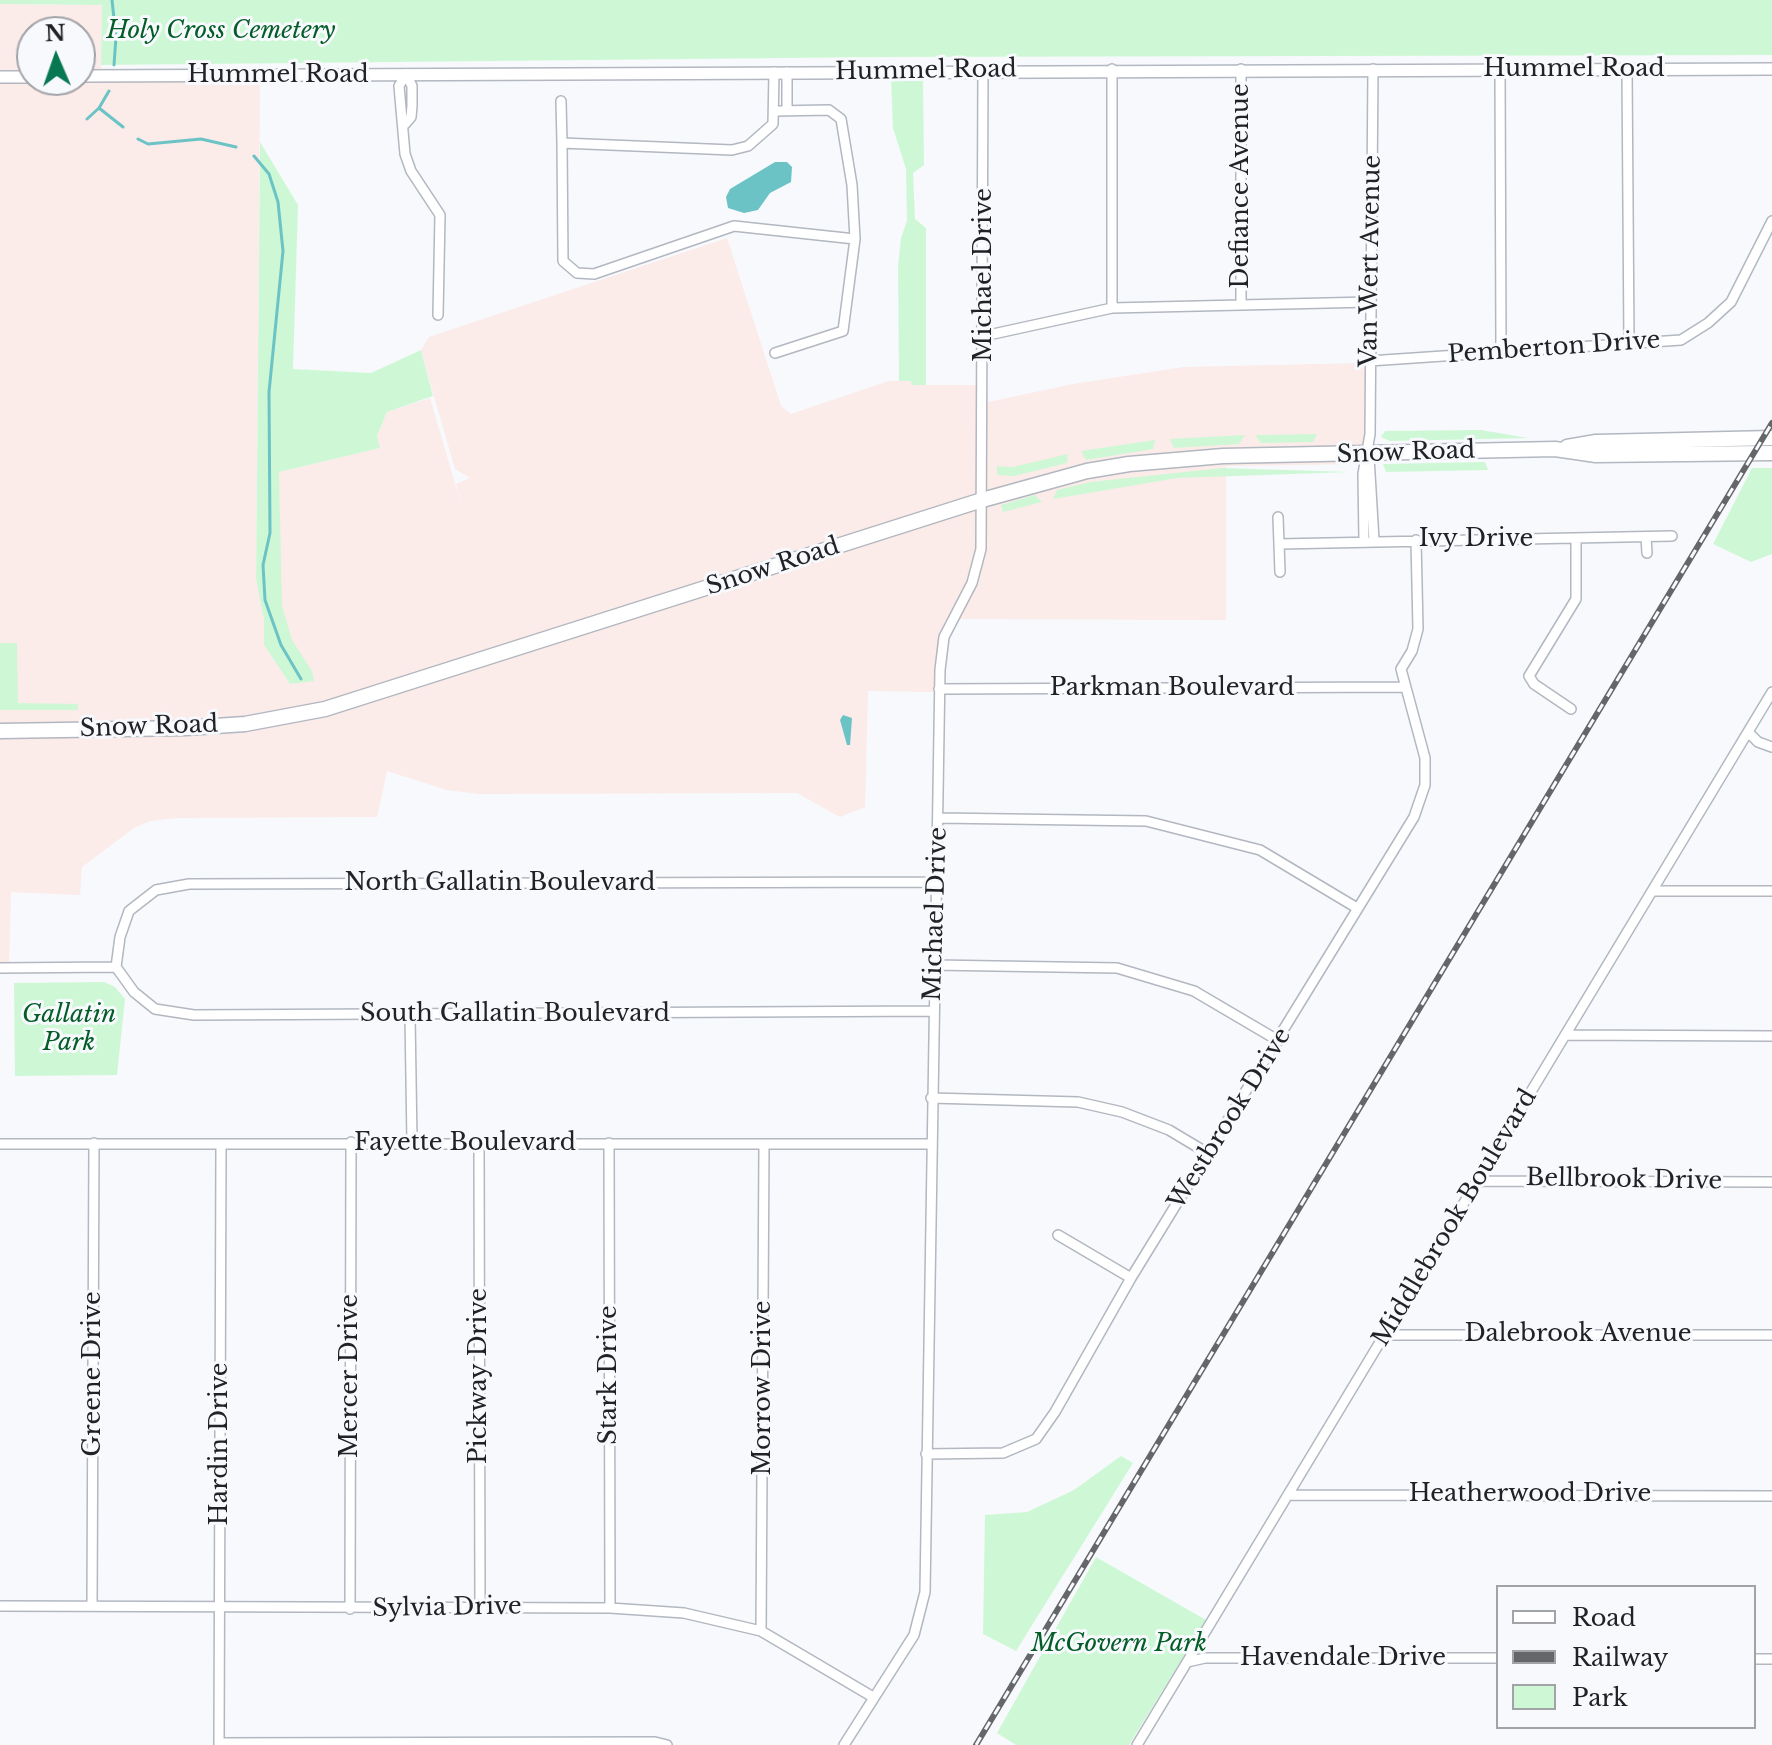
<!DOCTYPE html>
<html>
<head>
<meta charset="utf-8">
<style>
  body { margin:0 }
  #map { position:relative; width:1772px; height:1745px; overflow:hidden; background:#f7f9fd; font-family:"Libre Baskerville",serif }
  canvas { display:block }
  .legend { position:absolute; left:1496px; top:1585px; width:260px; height:144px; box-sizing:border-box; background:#f7f9fd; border:2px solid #a1a3a7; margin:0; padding:10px 14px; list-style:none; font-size:24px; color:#202225 }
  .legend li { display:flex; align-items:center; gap:16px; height:40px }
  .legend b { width:40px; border:2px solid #a1a3a7 }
  .north { position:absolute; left:16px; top:16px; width:80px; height:80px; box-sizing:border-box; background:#f7f9fd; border:2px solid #a1a3a7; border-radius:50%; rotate:358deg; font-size:22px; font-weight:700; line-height:32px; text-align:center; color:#202225 }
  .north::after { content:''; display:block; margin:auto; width:28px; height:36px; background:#087852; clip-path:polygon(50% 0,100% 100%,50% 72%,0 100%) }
</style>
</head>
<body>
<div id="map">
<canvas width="1772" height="1745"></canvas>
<ul class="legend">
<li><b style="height:10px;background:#fff"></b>Road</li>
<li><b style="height:10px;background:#646669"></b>Railway</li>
<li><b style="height:22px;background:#cef8d5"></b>Park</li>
</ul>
<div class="north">N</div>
</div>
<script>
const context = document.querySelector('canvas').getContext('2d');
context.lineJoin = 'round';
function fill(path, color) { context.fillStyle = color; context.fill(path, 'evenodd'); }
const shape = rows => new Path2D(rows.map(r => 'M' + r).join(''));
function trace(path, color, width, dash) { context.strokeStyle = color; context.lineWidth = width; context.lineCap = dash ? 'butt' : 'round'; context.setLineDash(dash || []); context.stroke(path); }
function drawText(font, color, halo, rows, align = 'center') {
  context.font = font + ' "Libre Baskerville",serif'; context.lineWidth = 6; context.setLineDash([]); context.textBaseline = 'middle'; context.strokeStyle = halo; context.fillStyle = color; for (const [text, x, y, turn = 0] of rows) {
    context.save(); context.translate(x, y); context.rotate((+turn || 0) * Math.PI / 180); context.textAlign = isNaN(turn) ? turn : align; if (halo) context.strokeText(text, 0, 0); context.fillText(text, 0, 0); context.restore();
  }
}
fill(shape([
  [0,4,102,5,101,73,80,73,80,32,32,32,32,73,0,73],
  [260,79,256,579,264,620,264,645,290,684,313,680,291,643,280,600,279,472,379,448,377,436,387,412,430,398,463,511,456,484,470,478,455,469,429,379,421,350,429,337,727,238,781,406,791,414,889,381,912,381,912,385,987,385,988,402,1073,384,1184,367,1365,363,1365,464,1226,466,1226,620,947,619,939,644,935,692,868,691,865,807,840,817,797,793,479,794,447,790,387,771,377,817,177,818,150,821,134,828,82,867,80,895,11,892,9,964,0,964,0,83]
]), '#fbebe9');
fill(shape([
  [0,0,1772,0,1772,55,883,57,101,65,102,5,0,4],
  [923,78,924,165,913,173,915,219,926,228,926,385,912,385,911,381,899,381,898,267,901,238,907,221,906,169,893,128,891,79],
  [260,142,298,205,293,369,371,373,421,350,433,396,387,412,377,436,380,448,279,472,282,606,292,640,312,671,314,681,290,684,264,645,264,620,256,579],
  [1481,430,1528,438,1390,441,1381,437,1385,431],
  [1317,434,1313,442,1261,443,1255,435],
  [1245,435,1239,444,1174,448,1170,439],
  [1155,440,1153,449,1086,460,1081,451],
  [1068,454,1067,463,1014,476,997,475,997,466,1013,467],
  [1485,462,1488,470,1386,472,1383,464],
  [1222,468,1350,472,1177,478,1053,499,1057,490,1091,482],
  [1752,468,1772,468,1772,554,1751,562,1713,544],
  [1035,495,1042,502,1003,512,1001,505],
  [0,643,17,643,18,703,78,704,78,710,0,710],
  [104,982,115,987,125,999,117,1075,15,1076,14,983],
  [1121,1456,1133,1463,1016,1651,983,1634,985,1515,1027,1512,1074,1490],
  [1096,1557,1206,1620,1129,1745,1016,1745,997,1733]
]), '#cef8d5');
fill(shape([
  [775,162,787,162,792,167,791,182,770,193,758,210,744,213,728,208,726,197,730,189],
  [843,715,852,718,850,745,847,745,840,720]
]), '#6bc3c6');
trace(shape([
  [112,0,116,37,114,65],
  [109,91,99,108,123,127],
  [87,119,99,108],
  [138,139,148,144,201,139,236,147],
  [254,156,269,174,278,202,283,251,269,392,270,533,263,565,265,600,281,645,301,679]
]), '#6bc3c6', 3);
const minor = shape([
  [1500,69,1501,351],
  [1627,69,1629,344],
  [774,72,773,124,748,146,732,150,562,143,563,261,577,273,594,274,734,226,855,239],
  [787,72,787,110],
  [406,74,399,86,405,154,411,171,440,215,438,315],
  [561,101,562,143],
  [405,124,411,117,412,106,412,86,406,74],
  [1241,303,1241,69],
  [1112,308,1112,69],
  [984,336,1112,308,1370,302],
  [775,353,843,331,855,239,852,185,841,119,829,110,775,111],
  [1369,361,1681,340,1708,323,1731,302,1772,221],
  [1369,457,1374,540],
  [1278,517,1280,572],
  [1646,537,1647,553],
  [1364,541,1363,474,1370,434,1373,69],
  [1279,544,1672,536],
  [939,689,1405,687],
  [1571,709,1534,684,1529,676,1576,599,1576,539],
  [1748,732,1758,742,1772,747],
  [939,818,1146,821,1260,850,1357,908],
  [1652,891,1772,891],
  [934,965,1117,968,1194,991,1279,1041],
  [116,967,120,937,129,911,156,890,189,884,936,882],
  [116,967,134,992,155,1009,194,1015,933,1011],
  [0,968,116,967],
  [410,1016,412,1142],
  [1565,1035,1772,1036],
  [931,1098,1078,1102,1122,1112,1169,1130,1209,1154],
  [609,1143,610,1608],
  [0,1144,930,1144],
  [479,1145,480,1607],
  [1477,1181,1772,1182],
  [1058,1235,1131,1278],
  [1384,1335,1772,1335],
  [926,1454,1003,1453,1036,1439,1055,1412,1131,1278,1414,817,1425,785,1425,758,1401,669,1412,651,1418,629,1416,540],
  [1288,1495,1772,1496],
  [92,1605,94,1143],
  [0,1606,610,1608,684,1613,761,1631,873,1697],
  [350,1609,351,1142],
  [761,1631,764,1145],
  [1754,1659,1772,1659],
  [1187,1662,1205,1658,1498,1658],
  [219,1743,655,1742,667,1745],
  [219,1745,221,1144],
  [844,1745,914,1635,925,1592,940,670,944,637,972,583,981,549,983,70],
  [1137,1745,1772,692]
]);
const tertiary = shape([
  [80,76,1772,69],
  [0,77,32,77]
]);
const primary = shape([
  [1567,447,1596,442,1772,438],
  [0,731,186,728,245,724,325,709,982,500,1087,471,1129,464,1223,456,1555,449,1596,455,1772,453]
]);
trace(minor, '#b2b7c0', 12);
trace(tertiary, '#b2b7c0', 14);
trace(primary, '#b2b7c0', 17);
trace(minor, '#fff', 9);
trace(tertiary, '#fff', 11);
trace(primary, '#fff', 14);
const rail = shape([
  [976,1745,1772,423]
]);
trace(rail, '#646669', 6);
trace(rail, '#f7f9fd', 3, [9]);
drawText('italic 24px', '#035d27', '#f7f9fd', [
  ["Holy Cross Cemetery",221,31],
  ["Gallatin",69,1015],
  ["Park",69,1043],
  ["McGovern Park",1119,1644]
]);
drawText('24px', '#202225', '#f7f9fd', [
  ["Hummel Road",1574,69],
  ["Hummel Road",926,71,-1],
  ["Hummel Road",278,75],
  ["Defiance Avenue",1241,186,-90],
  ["Van Wert Avenue",1371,261,-89],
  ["Michael Drive",984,275,-90],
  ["Pemberton Drive",1554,348,-4],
  ["Snow Road",1406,453,-2],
  ["Ivy Drive",1476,539],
  ["Snow Road",773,567,-18],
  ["Parkman Boulevard",1172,688],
  ["Snow Road",149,727,-2],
  ["North Gallatin Boulevard",500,883],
  ["Michael Drive",936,914,-88],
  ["South Gallatin Boulevard",515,1014],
  ["Westbrook Drive",1230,1119,-58],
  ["Fayette Boulevard",465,1143],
  ["Bellbrook Drive",1624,1180,1],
  ["Middlebrook Boulevard",1455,1218,-59],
  ["Dalebrook Avenue",1578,1334],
  ["Greene Drive",93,1374,-90],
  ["Stark Drive",609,1375,-90],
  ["Mercer Drive",350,1376,-90],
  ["Pickway Drive",479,1376,-90],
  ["Morrow Drive",763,1388,-90],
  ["Hardin Drive",220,1444,-90],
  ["Heatherwood Drive",1530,1494],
  ["Sylvia Drive",447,1608,-1],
  ["Havendale Drive",1343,1658]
]);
</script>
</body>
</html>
